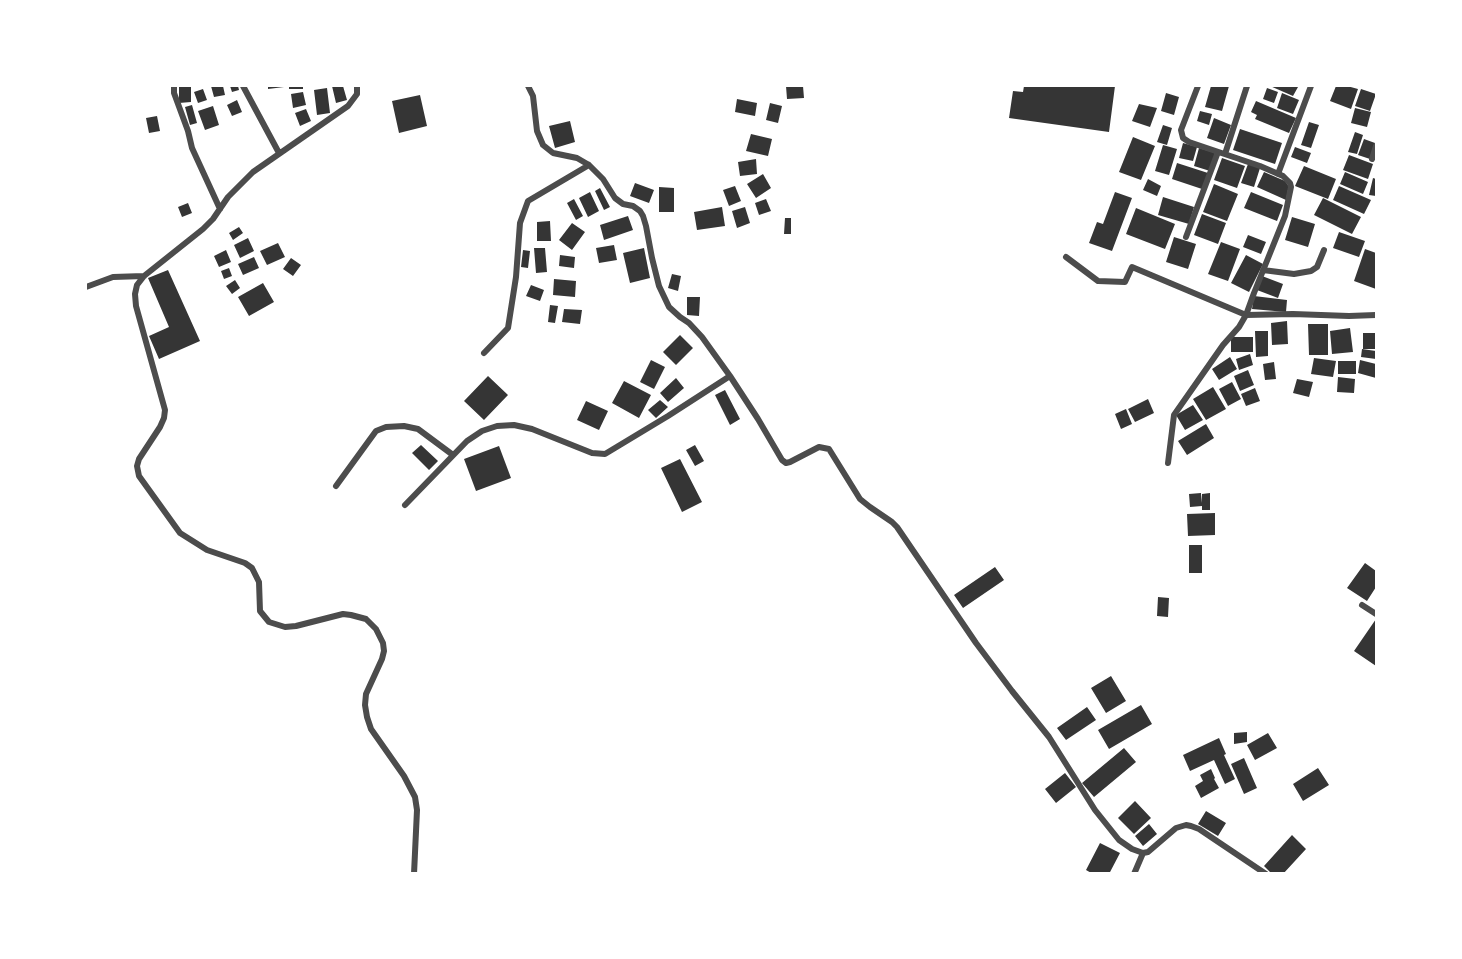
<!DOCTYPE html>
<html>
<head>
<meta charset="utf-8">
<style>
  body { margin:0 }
  #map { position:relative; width:1462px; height:959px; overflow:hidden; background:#fff; font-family:Roboto,sans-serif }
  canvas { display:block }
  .frame { position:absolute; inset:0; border:87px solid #fff; pointer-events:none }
</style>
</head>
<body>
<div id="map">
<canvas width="1462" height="959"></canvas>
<div class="frame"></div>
</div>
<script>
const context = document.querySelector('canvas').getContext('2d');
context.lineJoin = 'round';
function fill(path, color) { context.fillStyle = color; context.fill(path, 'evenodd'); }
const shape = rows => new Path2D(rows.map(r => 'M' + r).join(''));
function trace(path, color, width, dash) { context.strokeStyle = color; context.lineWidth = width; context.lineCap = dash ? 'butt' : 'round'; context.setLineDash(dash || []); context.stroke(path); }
fill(shape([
  [179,86,191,86,191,102,179,103],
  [211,86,223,86,225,95,214,97],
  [230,86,238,86,239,90,232,92],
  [268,86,284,86,284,87,268,89],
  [289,86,303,86,303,89,289,89],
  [332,86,343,86,347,100,336,103],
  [786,86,803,86,804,98,787,99],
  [1024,86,1115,86,1109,132,1009,118,1013,91,1023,92],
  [1211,86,1229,86,1222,111,1205,107],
  [1270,86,1295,86,1298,87,1293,96],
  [1336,86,1347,86,1358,89,1351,109,1330,101],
  [327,88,330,113,317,115,314,90],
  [1267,88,1278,92,1274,103,1263,99],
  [203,89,207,100,198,103,194,92],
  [1361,89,1376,94,1370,111,1355,106],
  [303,92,306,105,293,108,291,94],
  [1166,93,1179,97,1174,115,1161,111],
  [1282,93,1299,100,1293,114,1277,108],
  [420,95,427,126,399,133,392,101],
  [737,99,757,103,755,116,735,112],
  [237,100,242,112,232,116,227,105],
  [1256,101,1296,118,1289,133,1255,119,1257,115,1251,112],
  [770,103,782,106,778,123,766,120],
  [1139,104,1157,108,1150,127,1132,121],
  [192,105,197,123,190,125,185,107],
  [213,106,219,125,205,130,198,111],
  [1355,108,1371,112,1367,127,1351,123],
  [306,109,311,121,300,126,295,113],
  [1200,111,1212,114,1209,125,1197,121],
  [157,116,160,131,149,133,146,118],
  [1214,118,1231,125,1224,144,1207,138],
  [570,121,575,142,555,148,549,126],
  [1309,122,1319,125,1311,148,1301,145],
  [1163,125,1172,128,1167,145,1157,142],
  [1240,129,1282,143,1275,164,1233,150],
  [1355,132,1363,135,1357,154,1348,152],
  [751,134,772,139,768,156,746,151],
  [1133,137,1155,146,1141,180,1119,172],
  [1364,139,1375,143,1370,159,1358,155],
  [1183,143,1197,147,1193,161,1179,158],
  [1163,145,1177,149,1169,175,1155,171],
  [1295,147,1311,153,1307,163,1291,157],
  [1199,148,1215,153,1210,171,1194,166],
  [1349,155,1373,164,1368,179,1343,170],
  [1222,158,1245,166,1237,188,1214,180],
  [756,159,757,174,740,176,738,162],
  [1177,163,1208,173,1202,189,1172,179],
  [1248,164,1260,168,1254,187,1241,183],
  [1304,166,1336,179,1328,199,1295,186],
  [1264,172,1285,181,1288,185,1288,190,1286,200,1257,187],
  [1345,172,1368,182,1363,194,1340,184],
  [763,174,771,188,756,198,747,184],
  [1373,178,1376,179,1376,196,1369,195],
  [1148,179,1161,186,1157,196,1143,190],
  [635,183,654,190,649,203,630,196],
  [1214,184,1238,194,1227,221,1203,212],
  [735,186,741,201,729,206,723,190],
  [1339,186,1371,200,1364,214,1333,200],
  [659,187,674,188,674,212,659,212],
  [600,188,610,207,604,210,595,191],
  [590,192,599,211,588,217,579,198],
  [1115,192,1132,198,1112,251,1089,243,1097,222,1103,224],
  [1251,192,1283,205,1277,221,1244,208],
  [1163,197,1194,207,1189,224,1158,215],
  [1323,198,1361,217,1352,234,1314,215],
  [574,199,583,216,576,220,567,203],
  [766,199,771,211,759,215,755,203],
  [188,203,192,213,182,217,178,207],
  [722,207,725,226,697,230,694,212],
  [745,207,750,223,737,228,732,211],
  [1136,208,1175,224,1165,249,1126,234],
  [1202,214,1226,223,1218,244,1194,235],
  [628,216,633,230,604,240,600,225],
  [1292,217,1315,224,1308,247,1285,240],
  [785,218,791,218,791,234,784,234],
  [550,221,551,241,537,241,537,222],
  [572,223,585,232,572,250,559,240],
  [239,227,243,233,233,240,229,233],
  [1339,232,1365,241,1359,257,1333,248],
  [1248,235,1266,242,1261,254,1243,247],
  [1174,237,1196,244,1188,269,1166,262],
  [248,238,254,251,240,258,234,245],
  [1221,242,1240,249,1228,281,1208,274],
  [278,243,285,257,267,265,260,251],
  [614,245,617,260,599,263,596,248],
  [534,248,545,248,547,272,536,273],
  [644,248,650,278,630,283,623,253],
  [1365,249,1376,253,1376,289,1354,281],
  [226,250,231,262,219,267,214,256],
  [523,250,530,251,528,268,521,267],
  [560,255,575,257,574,268,559,266],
  [1246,255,1263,264,1249,292,1231,283],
  [254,257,259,268,243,275,238,264],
  [291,258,301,265,293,276,283,269],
  [229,268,232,276,224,279,221,271],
  [168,270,200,341,159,359,149,336,169,327,148,278],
  [672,274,681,276,678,291,668,288],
  [1262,276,1283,284,1278,298,1257,290],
  [554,279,576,281,575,297,553,295],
  [235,280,240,288,232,294,226,286],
  [263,283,274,302,249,316,238,297],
  [531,285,544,290,540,301,526,296],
  [1254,296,1287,300,1286,312,1252,309],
  [687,297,700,297,699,316,687,315],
  [550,305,558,306,555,323,548,322],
  [564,309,582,310,580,324,562,322],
  [1287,321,1288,344,1272,345,1271,323],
  [1308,324,1328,324,1328,355,1309,355],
  [1350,328,1353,352,1332,354,1330,331],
  [1255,331,1268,331,1268,356,1256,357],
  [1363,333,1376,333,1376,349,1363,349],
  [680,335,693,348,676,365,663,352],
  [1231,337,1253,337,1253,352,1231,352],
  [1362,349,1376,351,1376,359,1361,357],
  [1250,354,1253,365,1239,370,1236,359],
  [1230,357,1237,369,1219,380,1212,369],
  [1314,358,1336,361,1333,377,1311,374],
  [651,360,665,367,654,389,640,382],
  [1360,360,1376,364,1376,378,1358,373],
  [1338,361,1356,361,1356,374,1338,374],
  [1274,362,1276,379,1265,380,1263,364],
  [1248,370,1254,385,1240,391,1234,376],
  [488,376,508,395,484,420,464,401],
  [1338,377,1355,379,1354,393,1337,392],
  [676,378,684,388,668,402,660,393],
  [1297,379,1313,382,1309,397,1293,393],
  [624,381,651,395,639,418,612,403],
  [1232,382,1241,399,1228,406,1219,389],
  [1213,387,1226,409,1206,420,1193,399],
  [1255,388,1260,401,1246,406,1241,394],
  [725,390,740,419,730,425,715,395],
  [1148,399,1154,413,1135,422,1128,409],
  [660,400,668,407,656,418,648,410],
  [586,401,608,411,599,430,577,420],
  [1193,405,1203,420,1185,430,1176,415],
  [1126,409,1132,424,1121,429,1115,414],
  [1206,424,1214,438,1187,455,1178,441],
  [421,445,438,461,429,470,412,453],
  [695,445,704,461,695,466,686,450],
  [499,446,511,478,476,491,464,459],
  [680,459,702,502,682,512,661,468],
  [1201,493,1201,503,1202,494,1210,493,1210,510,1202,510,1202,506,1190,507,1189,494],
  [1215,513,1215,535,1188,536,1187,514],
  [1189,545,1202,545,1202,573,1189,573],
  [1365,563,1376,571,1376,587,1367,601,1347,588],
  [995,567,1004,580,963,608,954,595],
  [1158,597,1169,598,1168,617,1157,616],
  [1376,619,1376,666,1354,651],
  [1111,676,1126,701,1106,713,1091,688],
  [1141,705,1152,724,1109,749,1098,730],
  [1087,707,1096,720,1066,740,1057,728],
  [1247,732,1247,742,1234,744,1234,733],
  [1268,733,1277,748,1255,760,1247,745],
  [1219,738,1226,754,1224,755,1235,779,1225,784,1214,760,1190,771,1183,755],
  [1124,748,1136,762,1094,797,1082,783],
  [1244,758,1257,788,1244,794,1231,764],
  [1318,768,1329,785,1303,801,1293,784],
  [1211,769,1215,778,1214,779,1219,788,1201,798,1195,786,1203,781,1200,775],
  [1065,773,1076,787,1056,803,1045,789],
  [1135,801,1151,818,1134,834,1118,818],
  [1206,811,1226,823,1218,836,1198,824],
  [1149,824,1157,834,1143,846,1135,836],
  [1292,835,1306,849,1283,874,1272,874,1264,866],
  [1100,843,1120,853,1109,874,1093,874,1086,870]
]), '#353535');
trace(shape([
  [174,86,174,93,188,131,192,148,220,209],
  [243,86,279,153],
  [357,86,357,94,348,106,253,172,228,197,213,219,203,229,144,276,137,285,135,294,136,306,165,410,164,418,160,427,139,459,137,466,139,476,180,533,207,550,245,563,252,568,259,582,260,611,269,622,285,627,296,626,343,614,351,615,366,619,376,629,383,643,384,651,382,659,366,694,365,705,367,717,371,729,404,776,415,797,417,810,414,874],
  [528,86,533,96,537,131,543,145,553,153,577,158,589,165,603,179,615,198,623,204,633,206,640,211,643,216,646,226,652,258,659,286,669,307,680,317,689,323,702,337,730,376,758,419,782,460,786,463,790,462,819,447,829,449,860,499,870,507,892,522,897,527,976,643,1012,691,1049,737,1095,810,1119,840,1132,849,1143,853,1148,852,1176,828,1186,825,1191,826,1199,829,1266,874],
  [1225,154,1247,86],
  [1372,159,1376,146],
  [1278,174,1311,86],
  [1186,237,1218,152],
  [1066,257,1098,281,1125,282,1132,267,1246,315,1293,314,1349,316,1376,315],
  [1263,270,1294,274,1311,271,1317,267,1324,250],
  [86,287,113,277,144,276],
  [484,353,508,328,516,277,520,223,528,201,589,165],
  [1168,463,1174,415,1223,345,1239,327,1246,315,1254,293,1285,216,1291,187,1290,183,1283,176,1260,166,1189,142,1183,138,1181,130,1198,86],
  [336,486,376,431,386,427,404,426,418,429,453,455],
  [405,505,467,441,482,431,497,426,514,425,532,429,592,453,605,454,668,416,730,376],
  [1362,605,1376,614],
  [1134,874,1143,853]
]), '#4c4c4c', 6);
</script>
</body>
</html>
